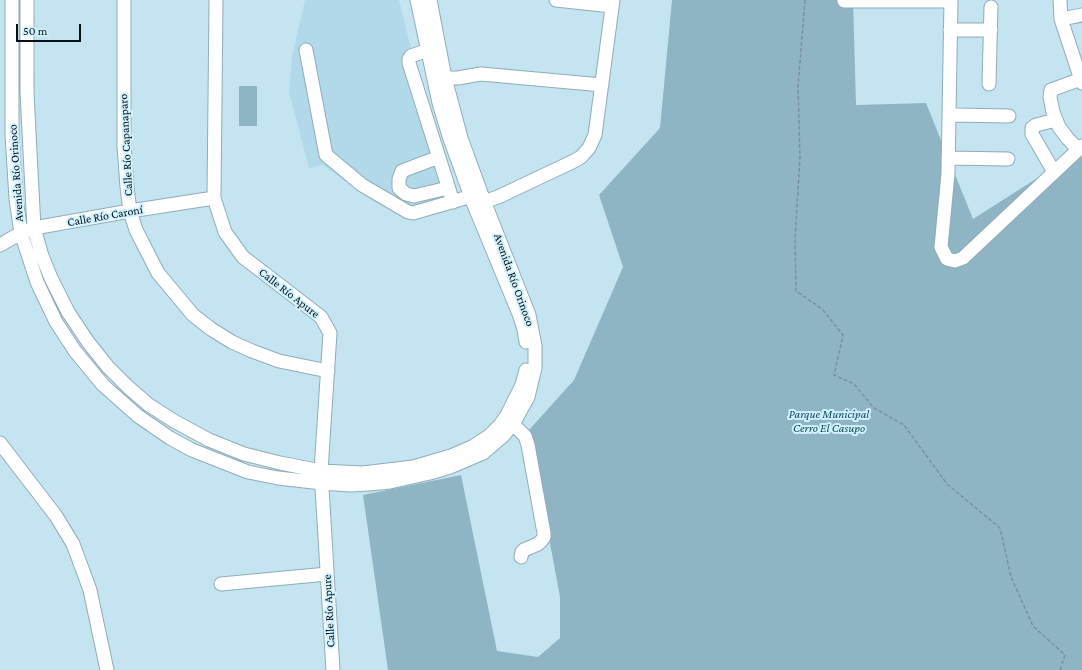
<!DOCTYPE html>
<html>
<head>
<meta charset="utf-8">
<style>
  body { margin:0 }
  #map { position:relative; width:1082px; height:670px; overflow:hidden; background:#c5e4f1; font-family:"Crimson Pro",serif }
  canvas { display:block }
  .scale { position:absolute; left:16px; top:24px; width:65px; height:18px; box-sizing:border-box; border:2px solid #061115; border-top:0; padding-left:5px; font-size:12px; line-height:14px; white-space:nowrap; color:#061115; -webkit-text-stroke:3px #d2f2ff; paint-order:stroke }
</style>
</head>
<body>
<div id="map">
<canvas width="1082" height="670"></canvas>
<div class="scale">50 m</div>
</div>
<script>
const context = document.querySelector('canvas').getContext('2d');
context.lineJoin = 'round';
function fill(path, color) { context.fillStyle = color; context.fill(path, 'evenodd'); }
const shape = rows => new Path2D(rows.map(r => 'M' + r).join(''));
function trace(path, color, width, dash) { context.strokeStyle = color; context.lineWidth = width; context.lineCap = dash ? 'butt' : 'round'; context.setLineDash(dash || []); context.stroke(path); }
function drawText(font, color, halo, rows, align = 'center') {
  context.font = font + ' "Crimson Pro",serif'; context.lineWidth = 4; context.setLineDash([]); context.textBaseline = 'middle'; context.strokeStyle = halo; context.fillStyle = color; for (const [text, x, y, turn = 0] of rows) {
    context.save(); context.translate(x, y); context.rotate((+turn || 0) * Math.PI / 180); context.textAlign = isNaN(turn) ? turn : align; if (halo) context.strokeText(text, 0, 0); context.fillText(text, 0, 0); context.restore();
  }
}
fill(shape([
  [305,0,399,0,427,113,457,202,407,218,373,201,323,165,309,168,289,92,292,57]
]), '#b2d9e9');
fill(shape([
  [672,0,853,0,856,105,926,103,973,219,1072,156,1082,157,1082,670,388,670,363,495,461,475,497,651,538,657,560,638,560,597,529,430,574,380,623,267,599,195,660,128],
  [239,86,257,86,257,126,239,126]
]), '#8fb5c4');
const minor = shape([
  [12,0,12,135,16,199,21,233,37,282,56,322,75,351,103,385,138,416,170,438,192,450,248,472,278,478,322,483,350,485,369,484,390,482,430,473,450,467,483,453,504,435,513,424,528,397,535,368,535,346,529,315,484,201,461,138,445,78,430,0],
  [27,0,27,92,30,152,34,228,42,256,51,278,68,312,88,342,108,367,128,387,149,405,174,421,209,440,244,454,280,463,321,471,363,473,413,467,451,456,472,447,489,436,500,425,507,415,522,385,526,370],
  [124,0,124,146,127,187,130,211,136,230,158,273,193,315,211,329,232,342,252,351,279,361,328,371],
  [216,0,214,198,225,232,243,257,321,317,330,333,321,471,333,670],
  [417,0,439,103,450,139,474,205,519,314,524,329,526,342],
  [556,0,612,6],
  [951,0,948,174,941,247,947,259,955,261,963,258,1082,146],
  [1060,0,1061,19,1082,83],
  [844,1,951,1],
  [1061,19,1082,15],
  [950,30,991,30],
  [306,50,326,155,362,185,408,212,413,213,472,196],
  [428,50,411,56,409,59,409,63,453,202],
  [437,81,445,78,458,78,481,74,602,85],
  [989,84,991,7],
  [949,116,956,115,1009,116],
  [1078,149,1068,139,1059,127,1053,112,1050,97,1051,90,1081,79],
  [439,157,402,171,399,179,399,188,406,194,414,196,448,188],
  [948,158,1008,159],
  [1054,172,1032,134,1032,128,1036,125,1056,120],
  [477,204,498,197,572,162,581,157,589,148,595,135,613,0],
  [0,245,21,233,34,228,130,211,214,198],
  [513,424,525,436,528,445,544,533,544,537,542,540,538,544,524,550,522,552,521,557],
  [0,443,56,516,73,544,90,590,107,670],
  [221,584,327,574]
]);
trace(minor, '#8facb8', 15);
trace(shape([
  [805,0,798,87,800,157,795,240,796,291,822,309,843,335,834,375,854,384,874,408,904,425,947,484,1000,528,1011,577,1033,626,1065,655,1060,670]
]), '#7a929b', 1.5, [4, 2]);
trace(minor, '#fff', 13);
drawText('12px', '#061115', '#d2f2ff', [
  ["Calle Río Capanaparo",126,145,-93],
  ["Avenida Río Orinoco",16,173,-94],
  ["Calle Río Caroní",105,216,-10],
  ["Avenida Río Orinoco",514,280,70],
  ["Calle Río Apure",289,293,38],
  ["Calle Río Apure",329,611,-93]
]);
drawText('italic 12px', '#10485b', '#d2f2ff', [
  ["Parque Municipal",829,414],
  ["Cerro El Casupo",829,428]
]);
</script>
</body>
</html>
